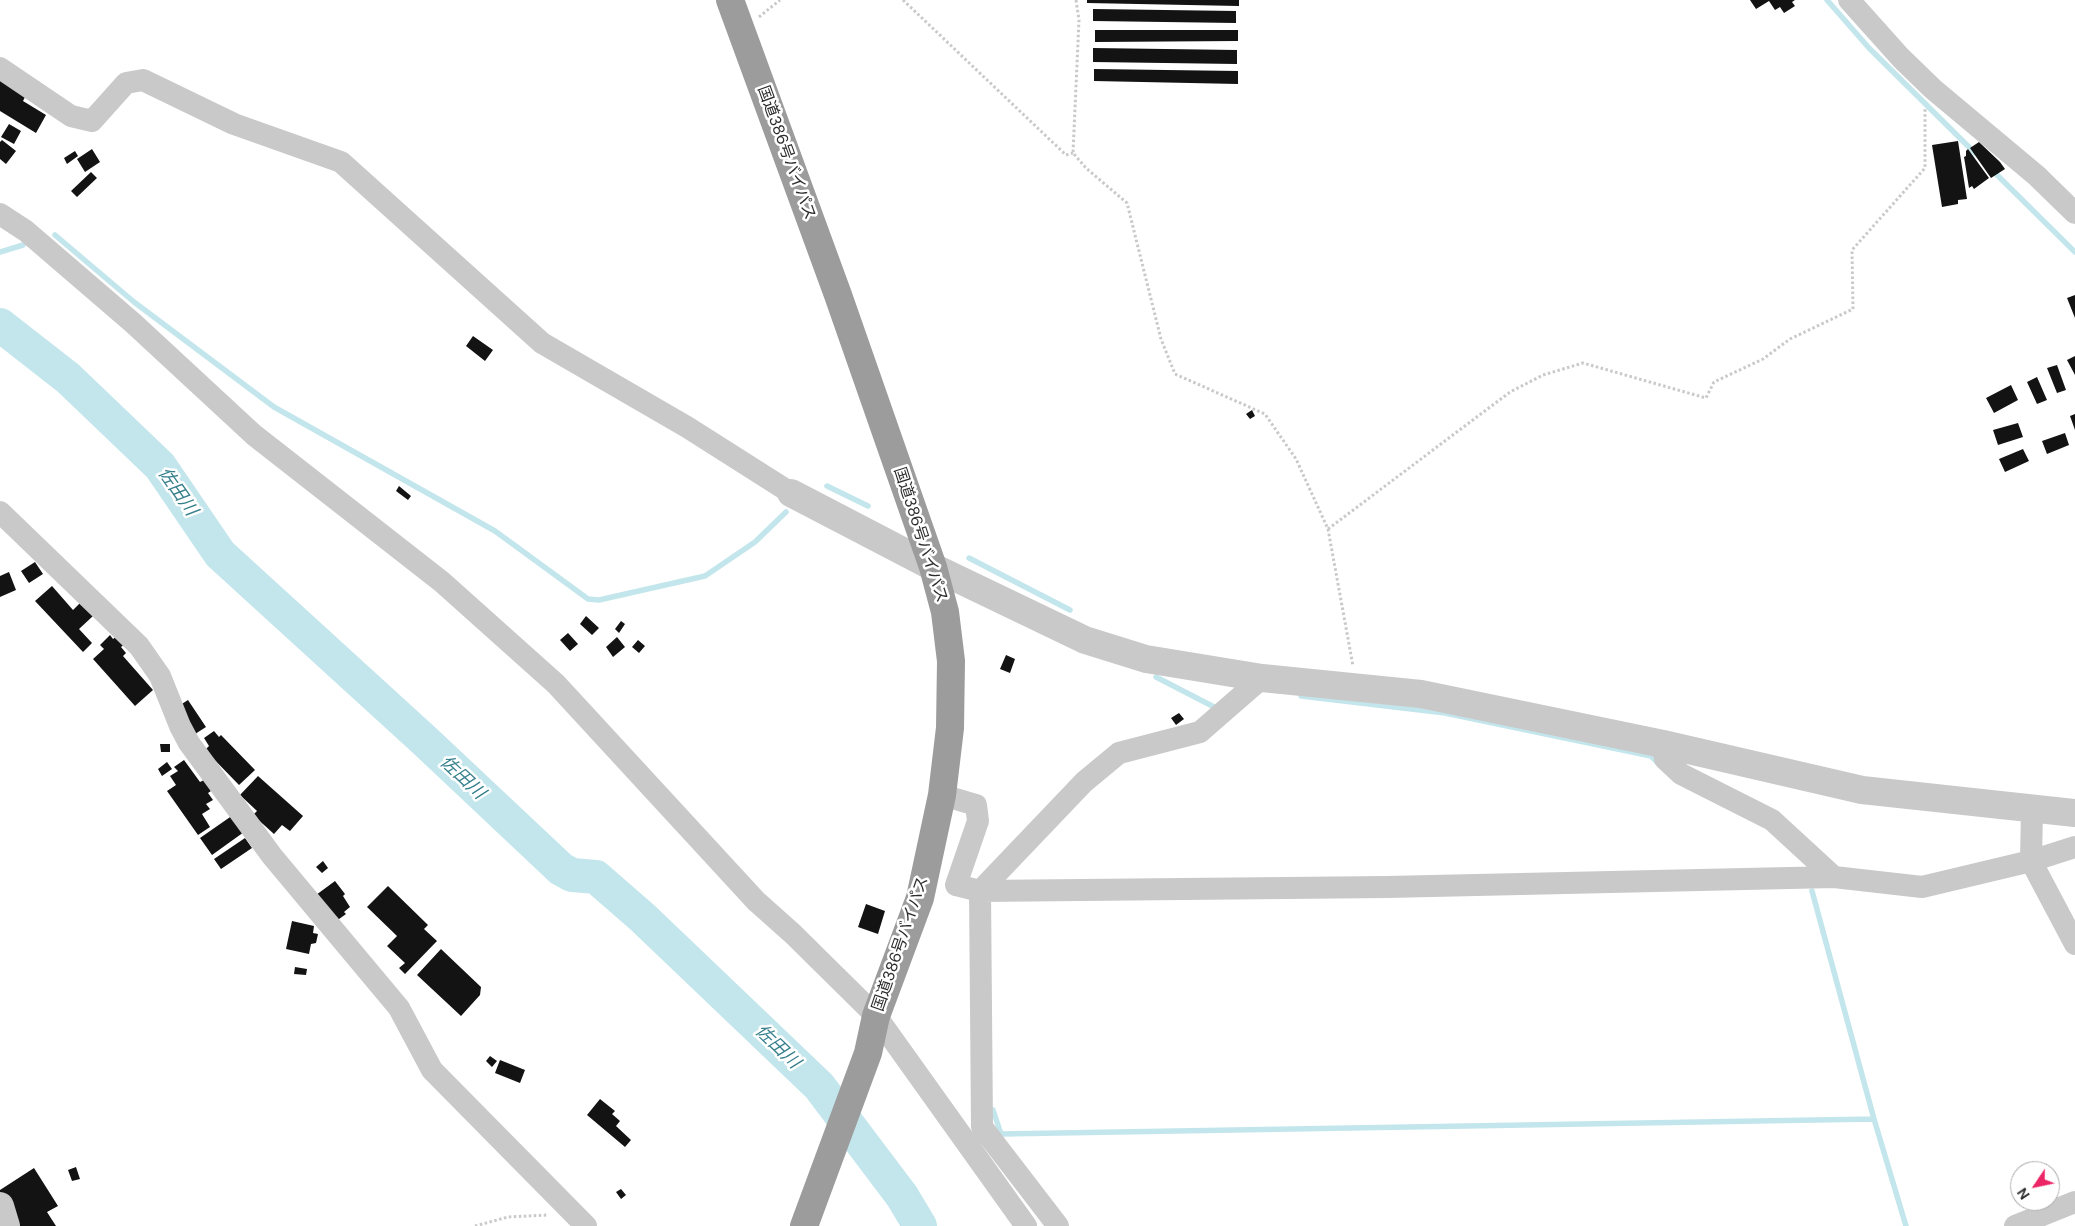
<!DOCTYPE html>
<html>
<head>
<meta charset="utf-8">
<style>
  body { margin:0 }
  #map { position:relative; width:2075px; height:1226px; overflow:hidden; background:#fff; font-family:"DM Sans",sans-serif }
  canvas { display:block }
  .north { position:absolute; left:2010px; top:1161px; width:50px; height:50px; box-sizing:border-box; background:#fff; border:1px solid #ababab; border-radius:50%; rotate:236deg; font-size:14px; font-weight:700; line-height:20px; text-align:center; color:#2c2c2c }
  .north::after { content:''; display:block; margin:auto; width:18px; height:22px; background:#ec2566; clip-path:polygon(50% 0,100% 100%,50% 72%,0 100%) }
</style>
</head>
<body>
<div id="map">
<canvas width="2075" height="1226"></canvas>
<div class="north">N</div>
</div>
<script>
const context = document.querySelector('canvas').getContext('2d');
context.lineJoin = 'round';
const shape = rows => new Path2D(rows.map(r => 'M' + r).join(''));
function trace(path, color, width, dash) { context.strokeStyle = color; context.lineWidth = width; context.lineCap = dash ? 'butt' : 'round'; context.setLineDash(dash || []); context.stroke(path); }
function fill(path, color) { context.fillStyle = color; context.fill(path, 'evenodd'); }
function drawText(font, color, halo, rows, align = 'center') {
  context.font = font + ' "DM Sans","Noto Sans JP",sans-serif'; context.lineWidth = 5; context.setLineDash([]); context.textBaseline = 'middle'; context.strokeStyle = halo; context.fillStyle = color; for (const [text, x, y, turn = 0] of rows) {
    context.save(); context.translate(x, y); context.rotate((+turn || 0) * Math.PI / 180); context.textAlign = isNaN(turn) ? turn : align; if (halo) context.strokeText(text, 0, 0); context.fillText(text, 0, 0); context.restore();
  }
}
trace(shape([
  [1827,0,1869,48,1975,153],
  [1992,170,2075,252],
  [55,235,134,302,274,407,495,531,588,599,599,600,705,576,755,542,786,512],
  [0,252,23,245],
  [827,486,868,506],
  [969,558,1070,610],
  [1156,677,1218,709],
  [1301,696,1445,713,1651,756,1658,763],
  [1812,891,1874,1119,1906,1226],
  [993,1110,1001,1134,1874,1119]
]), '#c3e6ec', 5.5);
trace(shape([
  [0,325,68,378,160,466,220,554,425,741,561,869,572,875,596,877,642,917,819,1086,902,1196,920,1226]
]), '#c3e6ec', 34);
fill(shape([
  [1087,0,1239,0,1239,6,1087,3],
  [1750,0,1795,0,1792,2,1795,6,1784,13,1780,7,1775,10,1769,1,1756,9],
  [1093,9,1236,11,1236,23,1093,21],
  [1095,30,1238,30,1238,41,1095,42],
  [1093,48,1237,50,1237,64,1093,62],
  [1094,69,1238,71,1238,84,1094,81],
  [0,75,25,97,23,101,46,115,36,133,0,111],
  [9,124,21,131,14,144,1,137],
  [2,140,16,151,6,164,0,159,0,142],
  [1958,141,1967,199,1958,200,1958,204,1942,207,1932,145],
  [1979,142,2000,162,2005,169,1991,178,1970,148],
  [92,149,100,162,85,172,77,159],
  [1968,149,1989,178,1974,189,1972,186,1969,188,1964,157,1966,156,1966,151],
  [75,151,78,156,67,164,64,158],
  [91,172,97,178,77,197,71,191],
  [2075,295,2075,318,2067,298],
  [473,336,493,350,485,361,466,346],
  [2075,356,2075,375,2067,360],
  [2057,365,2066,390,2057,393,2047,368],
  [2037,377,2047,400,2037,404,2027,382],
  [2011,385,2018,400,1994,413,1986,398],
  [1252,410,1255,416,1250,419,1246,414],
  [2075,414,2075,430,2070,416],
  [2018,423,2023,437,1998,445,1993,430],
  [2065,433,2069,445,2047,454,2042,441],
  [2023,449,2029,461,2005,472,1999,459],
  [399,486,411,496,408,500,396,491],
  [35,562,43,574,29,583,21,571],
  [9,572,16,590,0,597,0,576],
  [52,586,73,610,80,603,93,616,79,629,92,643,83,652,35,601],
  [586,616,599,628,592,635,580,624],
  [621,621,625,624,619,633,615,629],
  [568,633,578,644,570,651,560,640],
  [120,634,126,643,121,647,126,653,123,656,153,690,135,706,93,659,104,649,100,645,110,635,113,639],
  [617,637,625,647,613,657,606,647],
  [638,640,645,646,639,653,632,647],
  [1006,655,1015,659,1010,673,1000,669],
  [188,700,206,727,192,736,174,709],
  [1179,713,1184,719,1176,725,1171,718],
  [214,731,219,737,221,735,255,770,239,785,205,750,209,746,204,738],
  [160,744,170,744,170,752,161,752],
  [184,760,200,782,204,780,211,791,208,793,213,800,206,804,210,809,202,814,210,827,198,835,167,791,176,785,170,776,178,771,174,767],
  [167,762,172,769,162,776,158,769],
  [258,776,303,816,290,831,282,825,274,834,253,815,257,811,240,795],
  [233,815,244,832,212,855,200,838],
  [245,838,252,848,221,869,214,859],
  [323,861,328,868,322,873,316,867],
  [335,881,345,894,343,896,350,907,344,912,346,914,335,922,316,895],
  [388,886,428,925,424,929,437,941,405,974,399,968,405,963,387,946,397,936,367,907],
  [866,904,885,911,878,934,858,927],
  [292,921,314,926,313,933,318,934,316,943,311,944,309,954,286,949],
  [441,949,481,987,480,995,461,1016,417,975],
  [295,967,307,969,306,975,294,974],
  [490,1056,497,1061,492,1067,486,1061],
  [500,1060,525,1070,520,1083,495,1073],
  [600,1099,615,1111,612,1114,620,1121,616,1126,631,1140,625,1147,587,1115],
  [76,1167,80,1179,72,1181,68,1170],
  [34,1168,58,1206,47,1212,56,1226,17,1226,0,1201,0,1190],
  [621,1189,626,1195,621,1199,616,1192]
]), '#131313');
trace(shape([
  [903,0,1066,155,1073,153],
  [1076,0,1079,20,1073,153,1086,168,1127,203,1161,339,1175,374,1265,414,1296,459,1328,529,1353,666],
  [759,17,780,0],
  [1328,529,1510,392,1543,375,1583,363,1706,398,1714,382,1763,359,1790,339,1853,309,1852,250,1925,168,1925,109],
  [475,1226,508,1217,547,1215]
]), '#c9c9c9', 3, [2.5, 2.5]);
trace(shape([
  [1849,0,1901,58,1933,89,2037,176,2075,213],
  [0,68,71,116,92,121,126,83,143,80,234,124,341,162,542,343,687,427,791,493],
  [0,214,26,231,133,323,254,435,442,582,556,684,756,901,793,934,876,1016,1026,1226],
  [0,512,139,646,160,676,180,726,189,743,272,856,399,1008,432,1070,586,1226],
  [1663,744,1665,759,1681,774,1772,820,1834,877],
  [942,795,976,805,978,821,956,885,980,891,1387,887,1834,877,1922,887,2031,861,2032,809],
  [2075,847,2031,861,2075,944],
  [1058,1226,982,1127,980,891,1084,782,1119,753,1200,732,1262,678],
  [2015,1226,2075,1202]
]), '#c9c9c9', 22);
trace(shape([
  [791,493,933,567,1085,640,1146,659,1262,678,1421,694,1663,744,1862,790,2075,813],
  [0,1206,6,1226]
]), '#c9c9c9', 28);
trace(shape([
  [730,0,838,295,933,567,945,612,951,661,950,728,942,795,920,898,876,1016,868,1053,804,1226]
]), '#9c9c9c', 28);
drawText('16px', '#2c2c2c', '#fff', [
  ["国道386号バイパス",786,153,70],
  ["国道386号バイパス",920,535,72],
  ["国道386号バイパス",901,944,-71]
]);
drawText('italic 18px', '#357f8b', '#fff', [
  ["佐田川",177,492,55],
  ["佐田川",462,778,43],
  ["佐田川",777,1047,44]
]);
</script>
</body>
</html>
